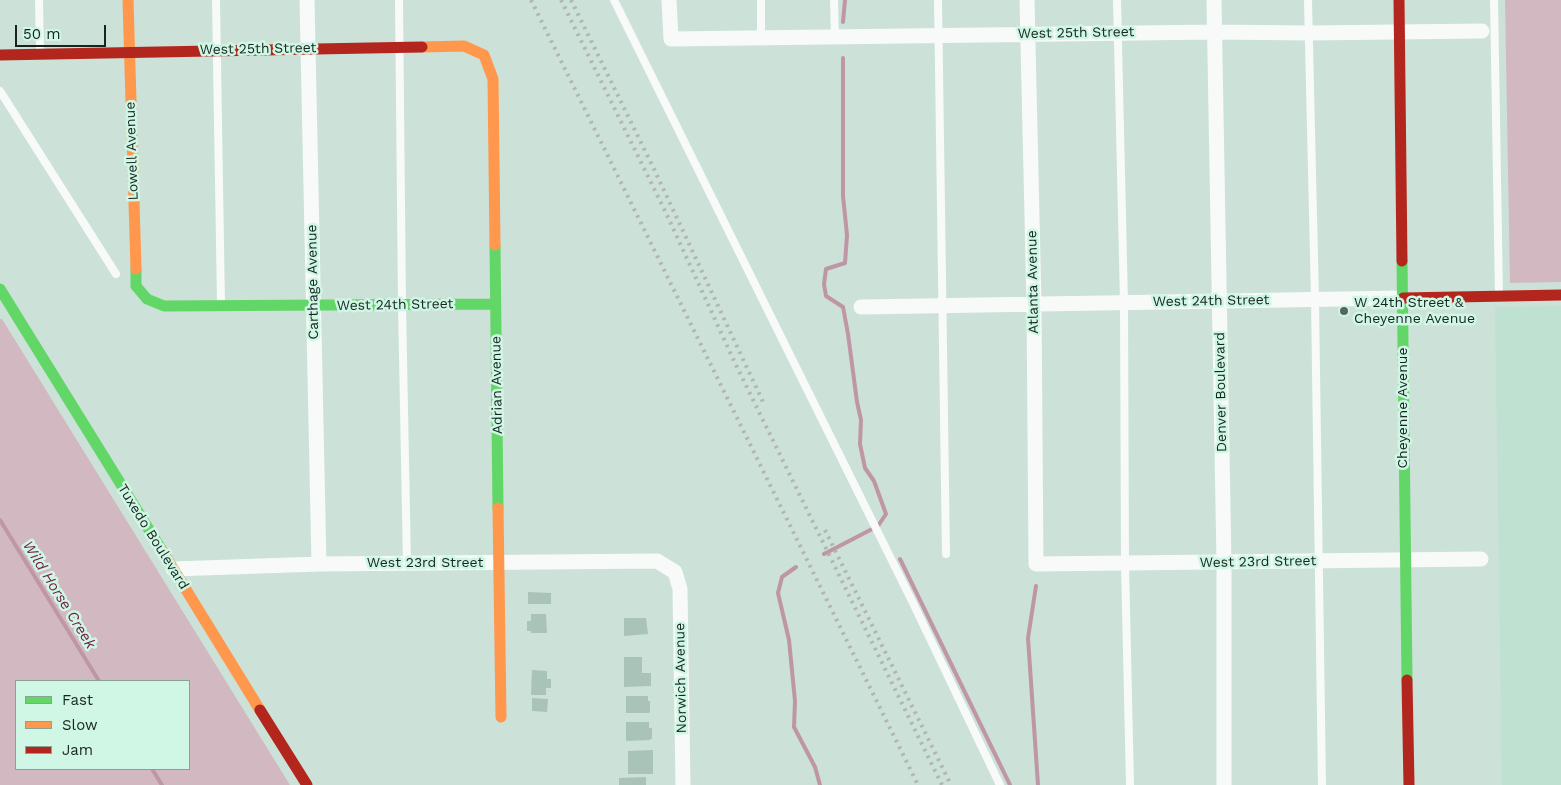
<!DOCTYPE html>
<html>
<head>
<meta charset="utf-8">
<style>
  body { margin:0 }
  #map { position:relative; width:1561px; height:785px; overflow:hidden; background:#cce1d7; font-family:"Work Sans",sans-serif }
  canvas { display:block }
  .legend { position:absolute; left:15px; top:680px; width:175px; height:90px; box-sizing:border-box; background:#d0f7e5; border:1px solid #86a396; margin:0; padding:6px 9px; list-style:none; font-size:15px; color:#17251f }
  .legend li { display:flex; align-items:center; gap:10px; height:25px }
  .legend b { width:25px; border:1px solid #86a396 }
  .scale { position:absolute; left:15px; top:25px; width:91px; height:22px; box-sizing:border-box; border:2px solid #17251f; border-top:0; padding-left:6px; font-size:15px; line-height:18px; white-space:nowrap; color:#17251f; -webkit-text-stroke:4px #d0f7e5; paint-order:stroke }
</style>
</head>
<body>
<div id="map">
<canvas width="1561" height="785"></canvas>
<ul class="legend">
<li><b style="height:6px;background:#63d668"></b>Fast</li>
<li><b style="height:6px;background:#ff974d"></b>Slow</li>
<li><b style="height:6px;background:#b3261e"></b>Jam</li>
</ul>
<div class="scale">50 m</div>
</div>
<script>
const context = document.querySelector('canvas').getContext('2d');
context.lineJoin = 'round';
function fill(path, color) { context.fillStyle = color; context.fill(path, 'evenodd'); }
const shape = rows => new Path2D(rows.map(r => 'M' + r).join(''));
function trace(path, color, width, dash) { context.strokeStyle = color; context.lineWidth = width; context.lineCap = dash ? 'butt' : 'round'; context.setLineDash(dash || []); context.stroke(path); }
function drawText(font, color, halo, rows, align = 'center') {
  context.font = font + ' "Work Sans",sans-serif'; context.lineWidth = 5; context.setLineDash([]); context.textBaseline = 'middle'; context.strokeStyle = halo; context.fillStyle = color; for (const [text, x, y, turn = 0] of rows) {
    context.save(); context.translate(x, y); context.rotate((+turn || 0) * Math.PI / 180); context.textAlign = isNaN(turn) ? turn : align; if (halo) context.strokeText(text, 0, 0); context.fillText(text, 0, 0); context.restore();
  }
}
fill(shape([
  [1561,306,1561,785,1502,785,1495,307]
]), '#bee1d1');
fill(shape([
  [1505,0,1561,0,1561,282,1510,283],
  [0,319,2,319,290,785,0,785],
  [189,681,189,769,16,769,16,681]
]), '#d2b9c1');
trace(shape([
  [843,22,845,0],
  [0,520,99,681],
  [824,554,878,526,886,514,874,481,865,468,860,444,861,420,857,402,848,334,843,307,826,296,824,284,826,269,845,263,847,235,843,196,843,58],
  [900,559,1010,785],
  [796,567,782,577,778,593,789,640,795,701,794,727,815,767,820,785],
  [1036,586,1028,638,1038,785],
  [152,769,162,785]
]), '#bf96a5', 4);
fill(shape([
  [528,592,551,593,551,604,528,604],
  [531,614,546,614,547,633,531,633,531,631,527,631,527,621,531,621],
  [624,618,646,618,648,634,624,636],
  [624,657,642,657,642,673,651,673,651,686,624,687],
  [532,670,547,671,547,679,551,679,551,688,546,688,546,695,531,695],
  [626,696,648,696,648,701,650,701,650,712,649,713,626,713],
  [532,698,548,699,547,712,532,711],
  [626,722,649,722,649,728,652,728,652,739,650,739,650,740,626,741],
  [653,750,653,774,628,774,628,751],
  [646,777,646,785,619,785,619,778]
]), '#aac3b8');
trace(shape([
  [39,0,40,53],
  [216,0,221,304],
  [399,0,402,305,407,564],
  [614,0,913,603,1000,785],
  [761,0,761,38],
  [834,0,835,37],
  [938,0,946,554],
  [1117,0,1124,302,1125,564,1130,785],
  [1308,0,1315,300,1322,785],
  [1494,0,1499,295],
  [0,91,116,274]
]), '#f7faf9', 8);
trace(shape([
  [307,0,319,564],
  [669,0,671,39,1215,32,1309,33,1482,31],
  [1027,0,1034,303,1036,564,1481,559],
  [1214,0,1224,563,1224,785],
  [861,307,1403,298],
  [173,569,319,564,657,561,675,572,680,589,683,785]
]), '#f7faf9', 15);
trace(shape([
  [495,245,498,508],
  [1402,261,1407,680],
  [136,269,136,286,147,299,164,306,495,304],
  [0,289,161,549]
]), '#63d668', 11);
trace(shape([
  [128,0,136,269],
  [422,47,464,46,484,55,493,79,495,245],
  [498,508,501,717],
  [161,549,260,710]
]), '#ff974d', 11);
trace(shape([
  [1399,0,1402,261],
  [0,55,422,47],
  [1403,298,1561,295],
  [1407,680,1409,785],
  [260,710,307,785]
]), '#b3261e', 11);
trace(shape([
  [531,0,918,785],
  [561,0,666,213,735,363,942,785],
  [571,0,654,169,764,404],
  [825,530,951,785]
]), '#b1b6b4', 4, [2.5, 5]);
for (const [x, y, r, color] of [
  [1344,311,5,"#56675f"]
]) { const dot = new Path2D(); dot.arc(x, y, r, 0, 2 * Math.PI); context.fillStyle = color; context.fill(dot); trace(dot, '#d0f7e5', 2); }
drawText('14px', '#17251f', '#d0f7e5', [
  ["West 25th Street",1076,33,-1],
  ["West 25th Street",258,49,-1],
  ["Lowell Avenue",132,151,-92],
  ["Carthage Avenue",313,282,-91],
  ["Atlanta Avenue",1033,282,-91],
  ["West 24th Street",1211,301,-1],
  ["West 24th Street",395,305,-1],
  ["Adrian Avenue",497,385,-91],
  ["Denver Boulevard",1221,392,-91],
  ["Cheyenne Avenue",1403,408,-90],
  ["Tuxedo Boulevard",153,537,58],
  ["West 23rd Street",1258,562,-1],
  ["West 23rd Street",425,563],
  ["Norwich Avenue",681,678,-91]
]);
drawText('14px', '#17251f', '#d0f7e5', [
  ["W 24th Street &",1354,303],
  ["Cheyenne Avenue",1354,319]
], 'left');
drawText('italic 15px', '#701d43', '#d0f7e5', [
  ["Wild Horse Creek",59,595,58]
]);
</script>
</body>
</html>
